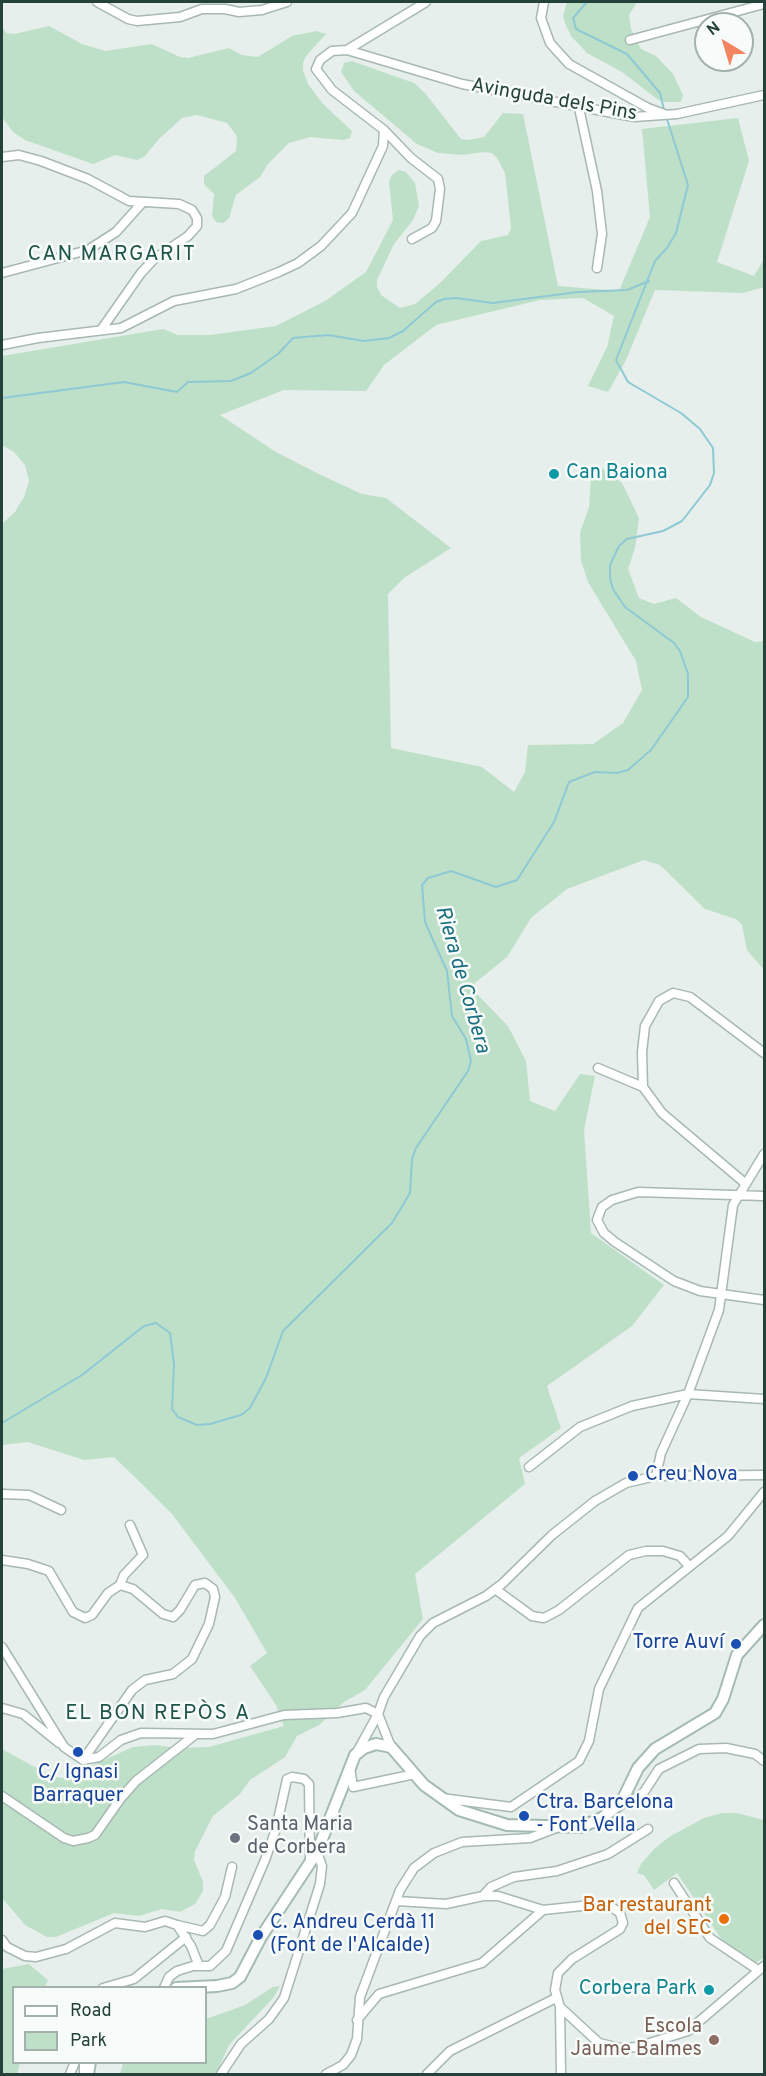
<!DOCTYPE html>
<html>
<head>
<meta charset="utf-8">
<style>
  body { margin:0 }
  #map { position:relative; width:766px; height:2076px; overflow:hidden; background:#e6efeb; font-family:Overpass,sans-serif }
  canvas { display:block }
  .frame { position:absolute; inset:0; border:3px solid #24423a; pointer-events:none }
  .legend { position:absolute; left:12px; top:1986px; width:195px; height:78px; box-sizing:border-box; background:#f7fbf9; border:2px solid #a3b1ad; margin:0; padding:8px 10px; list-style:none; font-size:18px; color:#24423a }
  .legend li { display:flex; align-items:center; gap:12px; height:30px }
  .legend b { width:30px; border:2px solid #a3b1ad }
  .north { position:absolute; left:694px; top:12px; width:60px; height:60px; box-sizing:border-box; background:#f7fbf9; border:2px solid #a3b1ad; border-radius:50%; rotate:322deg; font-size:16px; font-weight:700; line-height:24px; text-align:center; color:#24423a }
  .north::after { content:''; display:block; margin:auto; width:21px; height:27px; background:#f4845f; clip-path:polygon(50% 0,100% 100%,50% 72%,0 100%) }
</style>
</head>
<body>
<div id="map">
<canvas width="766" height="2076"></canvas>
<div class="frame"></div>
<ul class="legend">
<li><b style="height:8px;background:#fff"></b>Road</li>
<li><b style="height:16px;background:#bfe0c8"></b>Park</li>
</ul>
<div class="north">N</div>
</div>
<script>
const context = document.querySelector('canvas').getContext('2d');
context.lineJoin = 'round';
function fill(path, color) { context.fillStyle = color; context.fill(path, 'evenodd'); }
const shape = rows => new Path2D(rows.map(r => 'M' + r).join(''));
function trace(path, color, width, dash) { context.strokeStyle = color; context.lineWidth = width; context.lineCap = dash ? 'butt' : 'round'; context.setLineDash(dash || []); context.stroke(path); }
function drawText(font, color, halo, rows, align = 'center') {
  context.font = font + ' Overpass,sans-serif'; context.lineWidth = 5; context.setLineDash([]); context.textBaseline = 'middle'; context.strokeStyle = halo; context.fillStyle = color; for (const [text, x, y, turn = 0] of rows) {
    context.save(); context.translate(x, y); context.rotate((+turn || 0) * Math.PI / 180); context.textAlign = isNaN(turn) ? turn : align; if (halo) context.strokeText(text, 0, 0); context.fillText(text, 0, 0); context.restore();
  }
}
fill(shape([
  [567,2,637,2,629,15,631,29,641,49,656,56,673,74,683,95,681,102,664,102,657,99,622,72,587,53,571,36,565,23,563,16],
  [49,26,82,44,105,51,152,44,180,57,188,58,229,48,242,55,258,57,292,36,316,31,326,34,306,56,303,63,303,70,308,84,323,104,352,131,350,138,343,140,310,137,289,143,268,164,260,177,236,195,229,218,223,223,216,222,212,216,214,194,204,184,204,176,236,151,237,136,227,123,197,115,182,118,159,139,144,157,137,160,115,155,93,164,25,140,13,132,2,117,2,27,6,33,14,34],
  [352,61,414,83,425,93,461,139,469,140,484,137,503,113,523,114,558,286,619,291,650,217,642,129,738,118,749,161,717,262,754,276,764,259,764,287,743,293,655,290,626,360,608,392,588,386,607,347,614,316,583,298,540,300,436,325,384,365,366,391,284,390,220,415,276,452,321,475,362,494,386,498,451,548,404,578,388,594,391,748,482,767,514,792,525,772,528,745,593,744,623,723,642,690,636,661,588,582,581,560,580,533,589,507,591,477,602,468,622,483,639,518,635,548,628,569,639,598,654,604,676,598,701,617,755,642,764,641,764,970,747,950,742,925,736,919,705,909,660,865,644,860,567,889,531,918,507,957,470,987,508,1026,526,1061,530,1101,555,1111,580,1074,595,1076,584,1130,591,1233,664,1285,632,1326,547,1386,561,1428,519,1458,525,1484,415,1574,423,1619,365,1690,344,1702,319,1725,297,1736,285,1757,250,1780,240,1794,213,1816,195,1851,194,1860,203,1882,203,1891,195,1904,180,1912,162,1909,139,1916,114,1913,56,1937,47,1937,25,1925,2,1898,2,1749,51,1776,80,1781,91,1766,133,1747,156,1745,177,1748,209,1747,284,1726,276,1705,250,1666,267,1653,235,1598,172,1514,144,1486,114,1457,84,1460,28,1442,2,1445,2,524,15,512,24,497,29,481,25,465,14,452,2,445,2,356,163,329,178,335,210,335,276,326,325,301,366,272,393,220,389,182,392,175,398,170,406,172,415,183,419,206,413,220,394,244,377,280,377,287,381,295,400,308,415,304,440,283,481,241,508,235,511,228,505,173,497,158,492,153,484,152,462,155,438,153,417,144,354,91,341,72,344,63],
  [722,1813,737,1813,764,1820,764,1958,755,1963,724,1943,677,1873,654,1890,644,1875,637,1873,641,1864,654,1849,669,1837,704,1818],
  [29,1964,48,1980,45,1987,14,1988,14,2062,20,2063,17,2074,2,2074,2,1969],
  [280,1986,274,1997,229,2045,216,2074,120,2074,123,2063,206,2062,206,2019,245,2005,273,1987]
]), '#bfe0c8');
trace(shape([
  [587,2,573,18,576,29,627,54,660,93,664,110],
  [2,398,124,382,177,392,188,382,231,381,251,373,278,354,293,338,328,335,364,341,389,338,403,331,436,302,444,299,456,298,493,303,578,292,627,290,649,281],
  [2,1423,82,1375,144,1326,156,1323,170,1333,174,1364,172,1409,178,1417,197,1425,210,1424,241,1415,250,1408,266,1378,283,1331,392,1223,410,1193,412,1159,416,1148,468,1071,471,1061,466,1039,452,1016,447,971,425,922,422,885,428,878,451,871,496,887,517,880,554,822,569,782,595,772,617,773,628,770,651,750,688,697,688,674,680,651,674,643,625,607,613,589,610,578,610,565,619,546,627,539,663,531,682,521,710,485,714,473,713,448,700,429,681,413,628,382,616,360,655,261,667,248,676,233,688,185,666,116]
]), '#8ec9d4', 2);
const street = shape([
  [97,2,128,19,137,21,180,17,202,9,225,9,239,12,262,10,287,2],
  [544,2,541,18,550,43,569,64,648,108,664,114],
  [630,40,764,4],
  [347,50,426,2],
  [579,108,597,191,602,234,597,268],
  [384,130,411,158,438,179,440,189,436,221,432,228,412,239],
  [2,157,19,155,41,161,88,179,129,201,179,204,192,210,197,218,197,226,188,236,154,259,141,273,101,330],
  [2,273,88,250,116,232,142,203],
  [2,345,38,338,121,328,174,301,236,289,279,272,298,263,321,246,352,213,383,146,384,130,332,90,316,69,320,60,332,51,347,50,462,84,634,117,677,114,764,95],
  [598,1068,643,1087,662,1113,746,1184],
  [643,1087,642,1052,645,1026,659,1001,673,993,690,997,764,1053],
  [764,1196,638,1192,612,1200,602,1207,597,1220,604,1233,615,1242,674,1281,700,1291,764,1300],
  [529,1467,580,1427,632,1406,688,1394,764,1399],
  [656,1476,661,1453,688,1394,719,1310,733,1205,764,1154],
  [2,1494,29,1495,61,1510],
  [2,1560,28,1564,49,1571,73,1612,85,1618,92,1615,108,1593,120,1585,133,1589,163,1614,173,1617,180,1610,195,1585,205,1583,213,1589,215,1597,209,1624,192,1659,173,1674,145,1680,132,1690,83,1760],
  [120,1585,124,1575,143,1555,130,1525],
  [495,1589,532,1616,544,1618,559,1610,629,1555,646,1551,663,1551,680,1556,689,1566],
  [2,1647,64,1747,83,1760,99,1757,121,1740,141,1733,213,1734,284,1715,337,1713,366,1708,378,1714,391,1747],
  [2,1708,23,1714,59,1743],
  [356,1754,378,1714,384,1697,420,1636,433,1623,486,1596,502,1584,552,1535,595,1501,626,1483,656,1476,764,1475],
  [350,1767,353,1787,415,1774],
  [2,1796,64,1838,73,1841,88,1838,95,1835,121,1798,136,1781,196,1734],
  [441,1798,511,1807,579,1761,589,1741,599,1689,638,1608,728,1536,764,1492],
  [621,1803,635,1799,644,1792,659,1769,699,1749,726,1748,755,1754,764,1761],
  [674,1883,710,1938,758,1970],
  [483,1896,491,1887,514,1877,557,1871,608,1854,648,1829],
  [397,1901,446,1904,483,1896,498,1896,543,1910,601,1904,610,1906,620,1913,623,1923,620,1929,572,1959,558,1973,555,1990,560,2007,561,2074],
  [2,1940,7,1947,25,1956,36,1957,66,1949,115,1923,145,1927,165,1921,177,1925],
  [199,1966,191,1946,177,1925,203,1931,210,1925,225,1897,232,1867],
  [103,1988,134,1979,186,1937],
  [164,1988,169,1977,177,1971,193,1966,210,1966,226,1951,265,1860,276,1829,287,1779,292,1777,304,1779,309,1784,310,1860],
  [560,2007,599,2043,620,2048,637,2047,688,2031,764,1966],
  [357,2020,379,1994,482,1963,543,1910],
  [84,2062,84,2074],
  [70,2074,75,2062],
  [221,2074,241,2044,269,2019,284,1998,320,1884,322,1866,317,1852],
  [326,2074,343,2065,351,2055,357,2039,360,1997,400,1890,414,1868,434,1853,462,1842,530,1838,556,1828],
  [427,2074,450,2051,556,1998]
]);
const secondary = shape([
  [176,1988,217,1986,232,1983,240,1977,261,1937,317,1852,355,1755,364,1748,376,1744,391,1747,424,1785,459,1810,507,1825,581,1827,602,1818,621,1803,638,1768,655,1749,715,1713,723,1699,737,1655,764,1625],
  [88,2074,90,2062]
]);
trace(street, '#a8b8b2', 11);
trace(secondary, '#a4bbb3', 14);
trace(street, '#fff', 8);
trace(secondary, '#fff', 10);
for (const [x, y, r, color] of [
  [554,474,6,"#0f9aa8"],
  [633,1476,6,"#1a4fb4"],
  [736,1644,6,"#1a4fb4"],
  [78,1752,6,"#1a4fb4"],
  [524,1816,6,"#1a4fb4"],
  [235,1838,6,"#6b7280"],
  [724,1919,6,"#e8710a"],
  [258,1935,6,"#1a4fb4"],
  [709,1990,6,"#0f9aa8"],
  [714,2040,6,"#8d6e63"]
]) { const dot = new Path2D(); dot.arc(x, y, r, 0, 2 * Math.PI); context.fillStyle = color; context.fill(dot); trace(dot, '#f7fbf9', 2); }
drawText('20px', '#24423a', '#f7fbf9', [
  ["Avinguda dels Pins",554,101,10]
]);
drawText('20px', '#0d838f', '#f7fbf9', [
  ["Can Baiona",566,474],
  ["Corbera Park",697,1990,"right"]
], 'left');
drawText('20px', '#164399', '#f7fbf9', [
  ["Creu Nova",645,1476],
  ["Torre Auví",724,1644,"right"],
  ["C/ Ignasi",78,1774,"center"],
  ["Barraquer",78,1797,"center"],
  ["Ctra. Barcelona",536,1804],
  ["- Font Vella",536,1827],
  ["C. Andreu Cerdà 11",270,1924],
  ["(Font de l'Alcalde)",270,1947]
], 'left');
drawText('20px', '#5b616d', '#f7fbf9', [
  ["Santa Maria",247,1826],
  ["de Corbera",247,1849]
], 'left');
drawText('20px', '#c56008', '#f7fbf9', [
  ["Bar restaurant",712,1907],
  ["del SEC",712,1930]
], 'right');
drawText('20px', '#785e54', '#f7fbf9', [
  ["Escola",702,2028],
  ["Jaume Balmes",702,2051]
], 'right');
context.letterSpacing = '1.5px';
drawText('21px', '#1f5548', '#f7fbf9', [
  ["CAN MARGARIT",112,256],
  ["EL BON REPÒS A",158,1715]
]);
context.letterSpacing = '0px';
drawText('italic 21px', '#1c6f80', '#f7fbf9', [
  ["Riera de Corbera",461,980,74]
]);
</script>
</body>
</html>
